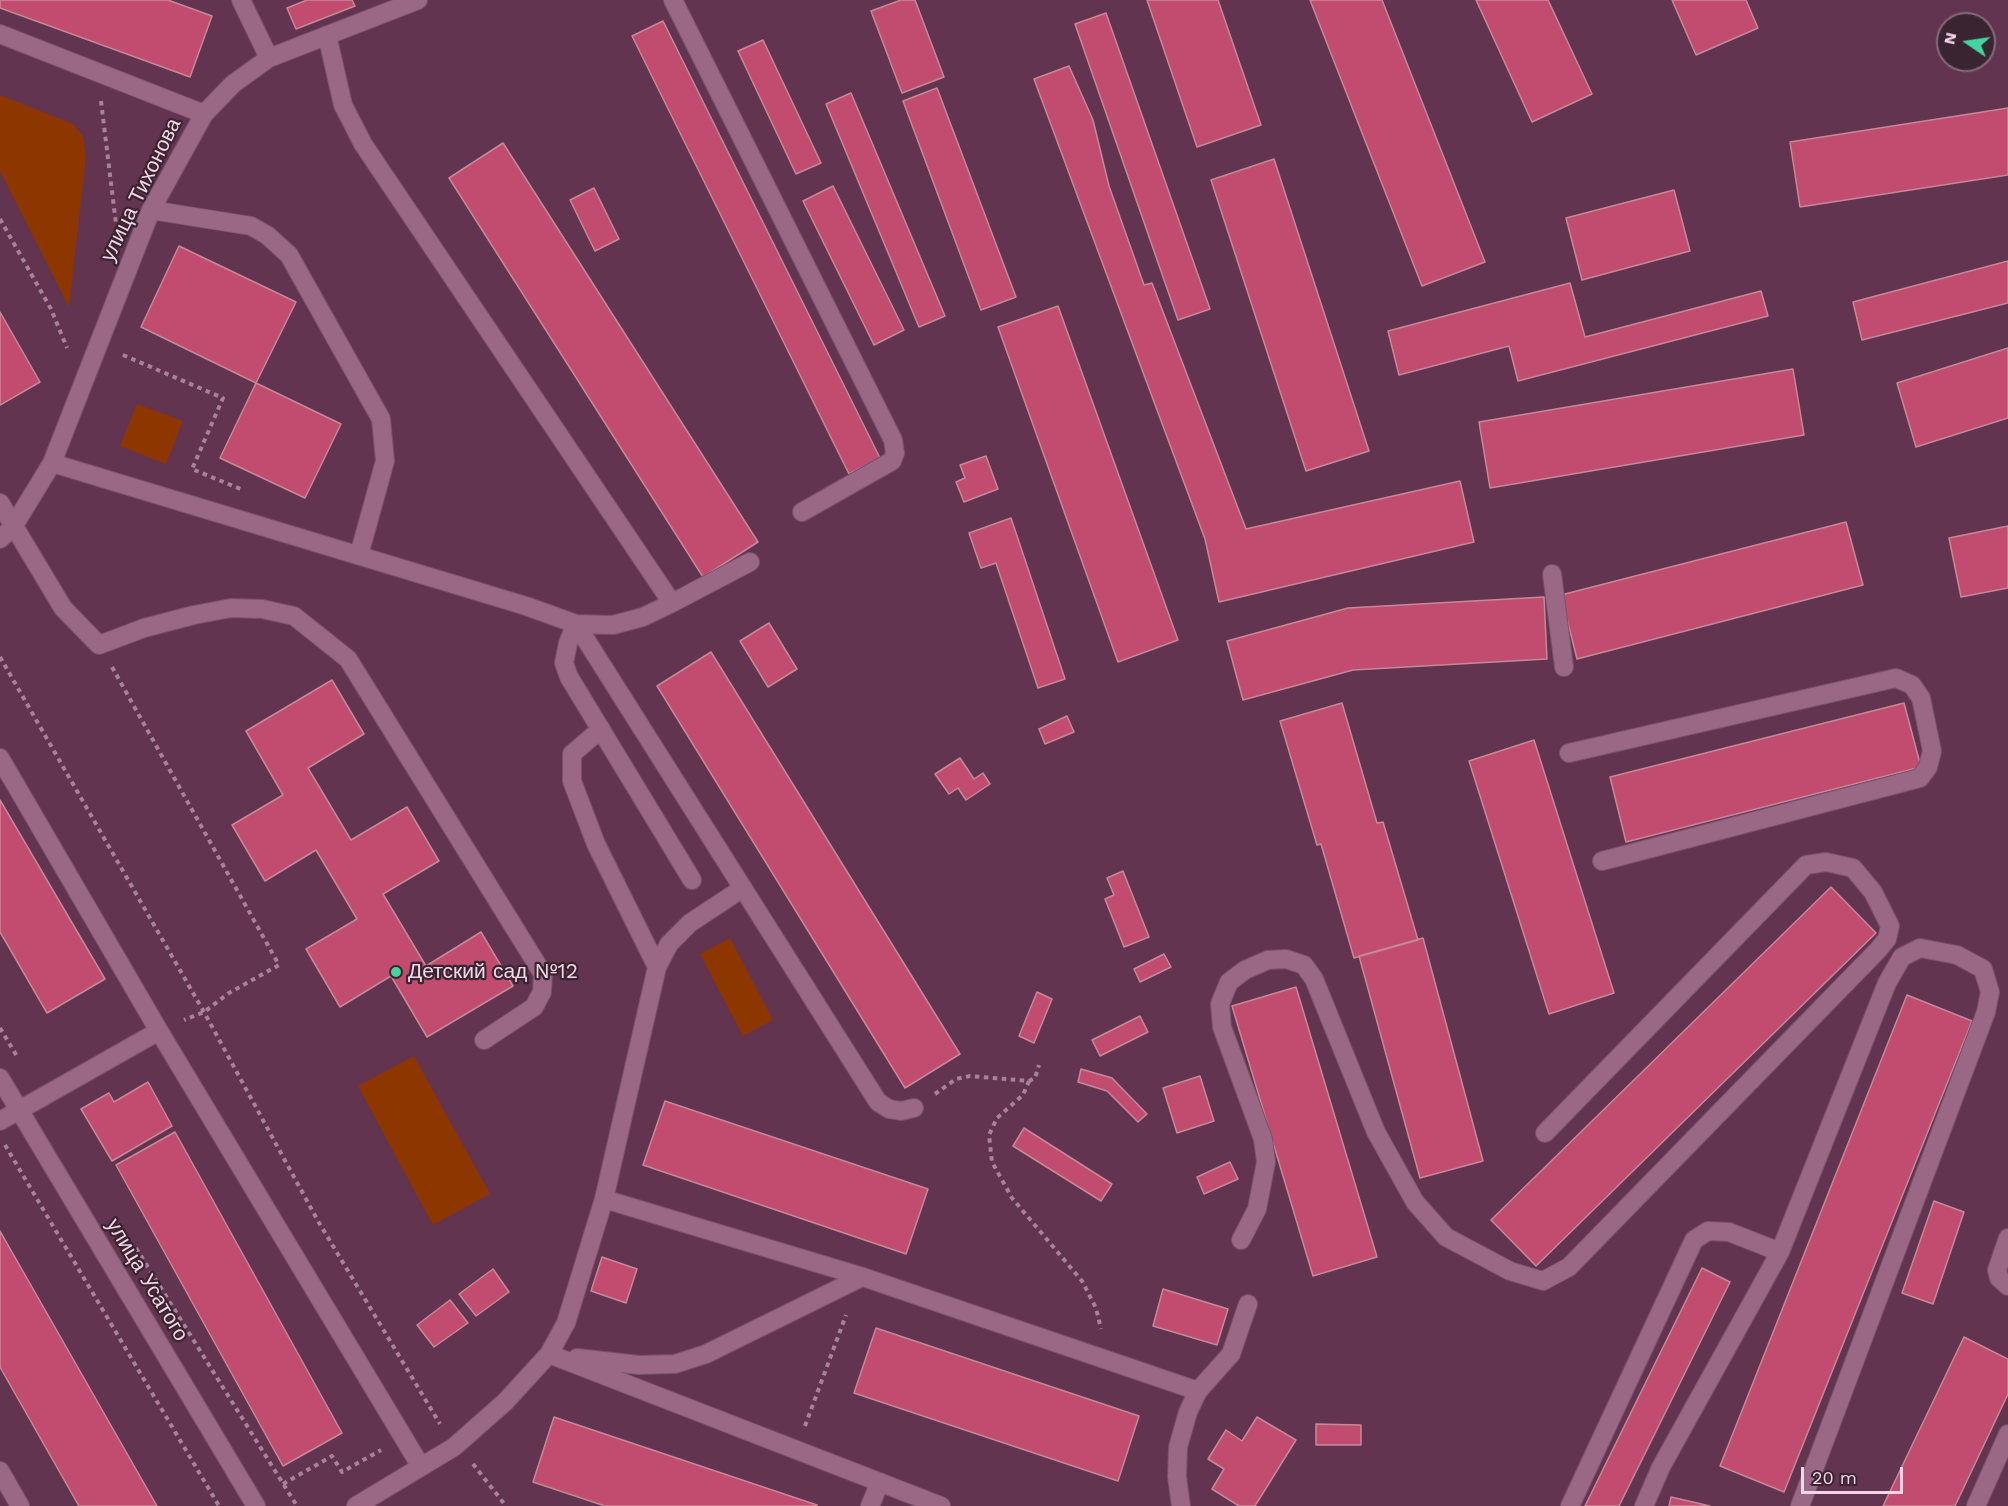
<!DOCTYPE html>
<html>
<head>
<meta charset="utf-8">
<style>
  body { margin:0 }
  #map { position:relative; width:2008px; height:1506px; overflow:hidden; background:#623450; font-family:"Work Sans",sans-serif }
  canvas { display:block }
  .north { position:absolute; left:1936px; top:12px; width:60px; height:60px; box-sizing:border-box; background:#3a2431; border:2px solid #846b79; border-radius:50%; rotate:283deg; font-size:16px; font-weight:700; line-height:24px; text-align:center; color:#f3d6e6 }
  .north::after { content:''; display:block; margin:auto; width:21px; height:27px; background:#45d49f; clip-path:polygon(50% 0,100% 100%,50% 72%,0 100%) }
  .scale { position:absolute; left:1801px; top:1467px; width:102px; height:27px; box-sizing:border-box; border:3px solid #f3d6e6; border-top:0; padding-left:8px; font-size:18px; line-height:21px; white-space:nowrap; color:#f3d6e6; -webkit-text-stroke:4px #3a2431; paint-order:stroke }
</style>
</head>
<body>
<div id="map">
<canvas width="2008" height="1506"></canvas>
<div class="north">N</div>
<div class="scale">20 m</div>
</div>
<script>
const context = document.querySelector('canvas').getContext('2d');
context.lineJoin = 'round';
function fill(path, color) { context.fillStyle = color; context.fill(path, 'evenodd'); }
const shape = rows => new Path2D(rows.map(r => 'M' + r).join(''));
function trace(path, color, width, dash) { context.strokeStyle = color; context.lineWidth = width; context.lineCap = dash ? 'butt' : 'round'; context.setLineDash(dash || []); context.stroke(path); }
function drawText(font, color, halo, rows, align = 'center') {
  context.font = font + ' "Work Sans",sans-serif'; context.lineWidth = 4.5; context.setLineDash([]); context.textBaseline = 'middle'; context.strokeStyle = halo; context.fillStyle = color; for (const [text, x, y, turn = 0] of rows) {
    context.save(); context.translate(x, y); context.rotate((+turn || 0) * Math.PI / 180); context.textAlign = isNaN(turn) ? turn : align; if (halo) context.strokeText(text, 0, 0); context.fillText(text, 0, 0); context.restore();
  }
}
fill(shape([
  [0,95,73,124,83,136,86,157,69,307,0,171],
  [137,404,183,421,166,464,120,446],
  [730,938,773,1020,743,1036,700,954],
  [414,1056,490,1194,433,1225,358,1086]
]), '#8e3600');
const building = shape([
  [0,0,168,0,212,16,190,77,0,8,0,0],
  [307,0,352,0,355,6,296,29,287,8,307,0],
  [901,0,915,0,944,77,902,93,871,11,901,0],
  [1147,0,1218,0,1261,125,1197,147,1147,0],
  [1310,0,1382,0,1485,262,1422,286,1310,0],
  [1476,0,1548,0,1592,94,1532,122,1476,0],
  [1672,0,1746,0,1758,28,1696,55,1672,0],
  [1106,13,1210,309,1178,320,1075,24,1106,13],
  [663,21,880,458,849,474,632,36,663,21],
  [763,40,821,163,796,174,738,51,763,40],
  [1069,66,1093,120,1109,186,1144,285,1152,283,1246,529,1460,481,1474,542,1219,602,1205,539,1034,79,1069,66],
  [937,88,1016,297,981,310,903,101,937,88],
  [851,93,945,316,919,327,826,104,851,93],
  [2008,108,2008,175,1800,207,1790,142,2008,108],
  [503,143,758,542,703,577,449,178,503,143],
  [1274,159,1369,451,1306,471,1211,180,1274,159],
  [833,186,904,330,874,345,803,201,833,186],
  [594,188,619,239,595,251,570,200,594,188],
  [1674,190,1690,251,1582,280,1566,218,1674,190],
  [179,246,296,302,256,383,141,327,179,246],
  [2008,261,2008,303,1862,340,1853,302,2008,261],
  [1570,283,1585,337,1761,291,1768,316,1518,381,1509,346,1399,375,1388,331,1570,283],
  [1058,306,1178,640,1118,662,998,327,1058,306],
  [0,312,40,382,0,405,0,312],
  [2008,348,2008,418,1916,447,1897,383,2008,348],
  [1793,369,1804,435,1490,488,1479,422,1793,369],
  [256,383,341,424,305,498,220,458,256,383],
  [986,456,998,489,964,502,956,482,965,478,960,465,986,456],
  [1011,518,1065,679,1038,688,996,563,981,568,969,533,1011,518],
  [1846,522,1863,585,1577,659,1561,595,1846,522],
  [2008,526,2008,588,1961,597,1949,538,2008,526],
  [1544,597,1547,659,1353,670,1243,700,1227,641,1348,608,1544,597],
  [769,623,797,669,768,687,740,641,769,623],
  [711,652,960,1054,905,1088,657,686,711,652],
  [332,680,364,734,308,768,351,840,407,807,439,861,383,894,426,966,481,932,513,986,427,1037,391,976,340,1007,306,949,357,919,316,850,265,881,232,825,283,795,246,731,332,680],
  [1342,703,1377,823,1383,822,1418,940,1354,958,1321,844,1317,845,1280,721,1342,703],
  [1904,703,1921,767,1626,842,1610,777,1904,703],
  [1067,716,1074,732,1045,744,1039,729,1067,716],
  [1534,740,1614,993,1549,1014,1469,761,1534,740],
  [960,758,974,779,983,773,990,784,966,800,958,788,949,794,935,774,960,758],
  [0,800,105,979,47,1013,0,932,0,800],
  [1123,871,1149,937,1124,947,1105,899,1114,895,1107,878,1123,871],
  [1831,887,1876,933,1536,1266,1491,1220,1831,887],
  [1423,938,1483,1161,1420,1178,1359,956,1423,938],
  [1164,954,1171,967,1140,982,1134,969,1164,954],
  [1296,987,1377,1257,1313,1276,1232,1006,1296,987],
  [1037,992,1052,999,1034,1043,1019,1036,1037,992],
  [1907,995,1972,1021,1784,1492,1720,1466,1907,995],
  [1140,1016,1148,1032,1100,1056,1092,1040,1140,1016],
  [1081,1069,1112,1078,1147,1114,1138,1122,1107,1091,1078,1082,1081,1069],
  [1200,1076,1214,1121,1177,1133,1163,1088,1200,1076],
  [148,1082,172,1126,112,1161,81,1109,109,1093,114,1102,148,1082],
  [665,1101,928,1189,906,1254,643,1165,665,1101],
  [1024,1128,1112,1184,1101,1201,1013,1146,1024,1128],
  [175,1132,342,1433,283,1466,116,1165,175,1132],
  [1230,1162,1238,1179,1204,1194,1197,1177,1230,1162],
  [1934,1201,1964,1212,1933,1304,1902,1293,1934,1201],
  [0,1231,157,1506,79,1506,0,1367,0,1231],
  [602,1257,637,1269,626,1303,591,1291,602,1257],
  [1702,1268,1730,1282,1619,1506,1585,1506,1702,1268],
  [493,1269,509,1292,476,1316,459,1294,493,1269],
  [1163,1289,1228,1309,1217,1345,1153,1326,1163,1289],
  [450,1300,468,1323,434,1347,417,1325,450,1300],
  [876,1328,1139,1416,1118,1481,854,1393,876,1328],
  [1964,1337,2008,1359,2008,1394,1955,1506,1883,1506,1964,1337],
  [554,1417,817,1505,817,1506,605,1506,533,1482,554,1417],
  [1257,1417,1296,1440,1255,1506,1239,1506,1212,1489,1224,1469,1208,1459,1226,1430,1242,1441,1257,1417],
  [1316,1424,1361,1425,1361,1445,1316,1445,1316,1424],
  [1671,1497,1710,1506,1669,1506,1671,1497]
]);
fill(building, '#c24c70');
trace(building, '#c68997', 1.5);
const minor = shape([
  [241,0,269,58],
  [673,0,893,440,895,453,892,461,802,512],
  [0,34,204,114],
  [151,210,251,226,267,235,289,255,381,419,385,461,359,555],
  [52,463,526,606,576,624,613,625,643,617,672,603,363,144,343,105,327,35],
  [0,503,63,608,99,645,144,628,194,615,231,608,262,609,294,616,348,659,543,974,542,992,534,1007,484,1040],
  [0,539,13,527,52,463,151,210,204,114,233,84,269,58,418,0],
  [1552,574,1564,667],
  [672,603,750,562],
  [576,624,878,1102,889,1109,901,1111,914,1108],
  [576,624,568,643,564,663,569,677,692,880],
  [601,729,572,754,572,781,596,844,657,967],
  [1569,753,1896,678,1912,685,1921,698,1932,751,1928,767,1920,778,1602,861],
  [0,758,159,1031,420,1465],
  [0,1078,256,1506],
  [0,1121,159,1031],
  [604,1199,860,1276,1198,1391],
  [2008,1238,1997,1270,1999,1278,2008,1286],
  [1241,1240,1257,1209,1266,1162,1263,1139,1222,1027,1220,1004,1229,982,1245,970,1268,960,1286,959,1304,965,1314,979,1376,1132,1415,1202,1446,1237,1510,1271,1543,1281,1569,1267,1878,950,1887,939,1890,926,1873,892,1853,868,1826,862,1806,865,1545,1133],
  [549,1354,941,1506],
  [577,1358,639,1365,675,1364,706,1354,860,1278],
  [0,1471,20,1506],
  [356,1506,454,1447,505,1402,549,1354,566,1323,604,1199,657,967,669,944,690,923,743,888],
  [870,1506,880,1482],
  [1181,1506,1177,1477,1178,1447,1188,1412,1198,1391,1231,1354,1248,1304],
  [1570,1506,1694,1240,1708,1231,1729,1232,1780,1252],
  [1644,1506,1661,1467,1780,1252,1887,983,1902,957,1920,948,1957,955,1983,969,1990,992,1986,1012,1800,1506],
  [1976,1506,2008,1434]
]);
trace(minor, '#79526a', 20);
trace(shape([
  [101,101,116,224],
  [0,219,51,309,67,348],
  [123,355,223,398,192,469,243,490],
  [0,657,204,1012,318,1221,440,1424],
  [112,667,279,965,229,993,204,1012,184,1020],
  [0,1028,18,1058],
  [1029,1081,1023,1095,997,1118,989,1135,992,1162,1012,1198,1082,1281,1096,1308,1101,1329],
  [935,1094,956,1079,970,1076,1029,1081,1035,1078,1039,1065],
  [5,1145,219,1506],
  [136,1248,297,1506],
  [805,1426,846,1315],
  [473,1464,506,1506],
  [283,1484,332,1456,342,1472,381,1450]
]), '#a88299', 4, [4.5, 4.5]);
trace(minor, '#9a6784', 18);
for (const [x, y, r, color] of [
  [396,972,6,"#45d49f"]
]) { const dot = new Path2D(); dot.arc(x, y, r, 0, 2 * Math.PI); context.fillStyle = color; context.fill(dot); trace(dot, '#3a2431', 2); }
drawText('21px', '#f3d6e6', '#3a2431', [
  ["улица Тихонова",141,190,-64],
  ["улица Усатого",147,1280,59]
]);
drawText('21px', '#f3d6e6', '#3a2431', [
  ["Детский сад №12",408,972]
], 'left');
</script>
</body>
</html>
